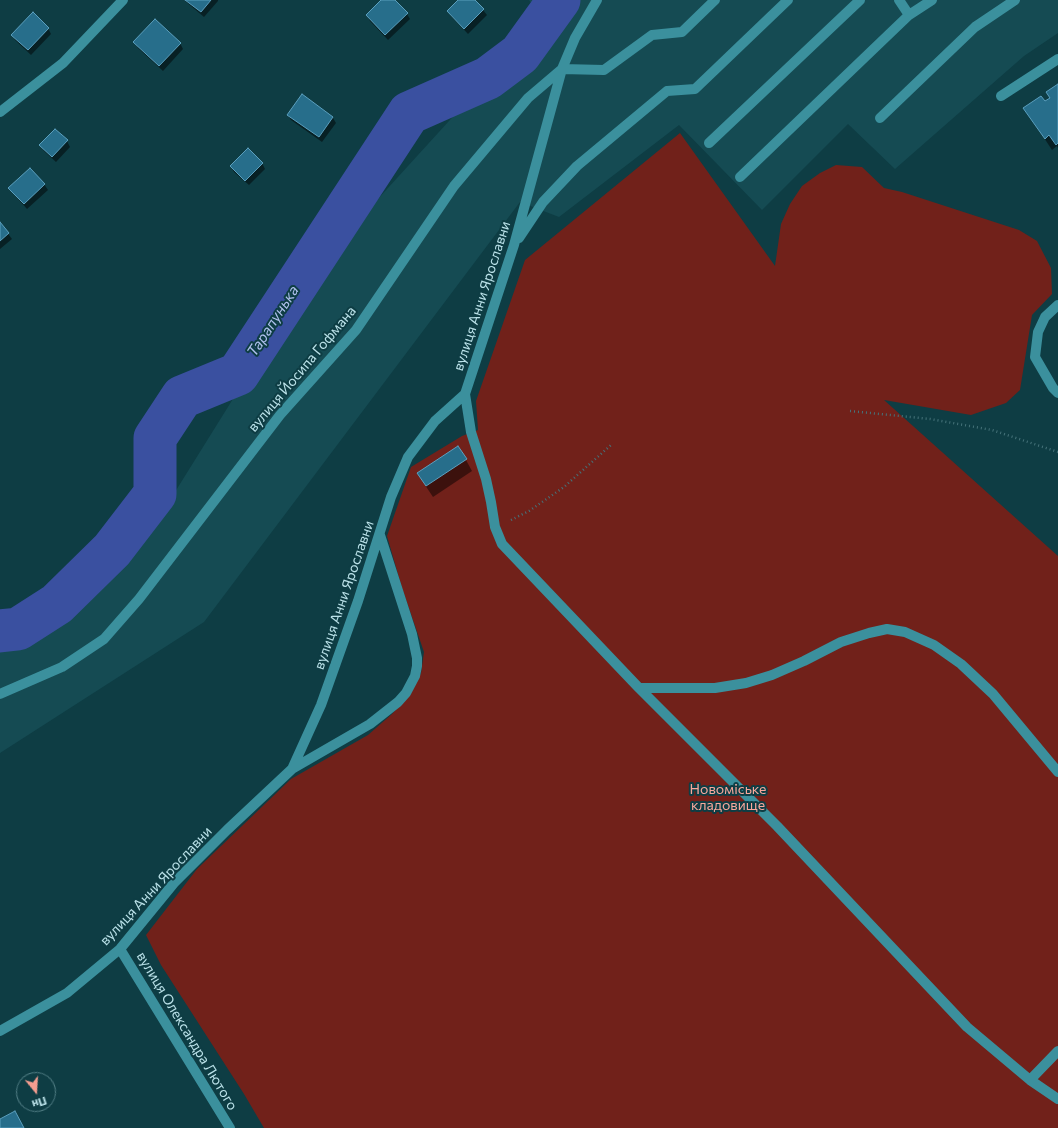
<!DOCTYPE html>
<html>
<head>
<meta charset="utf-8">
<style>
  body { margin:0 }
  #map { position:relative; width:1058px; height:1128px; overflow:hidden; background:#0e3d44; font-family:Commissioner,sans-serif }
  canvas { display:block }
  .north { position:absolute; left:16px; top:1072px; width:40px; height:40px; box-sizing:border-box; background:#0e3d44; border:1px solid #537f86; border-radius:50%; rotate:162deg; font-size:11px; font-weight:700; line-height:16px; text-align:center; color:#bbe2e9 }
  .north::after { content:''; display:block; margin:auto; width:14px; height:18px; background:#f59d90; clip-path:polygon(50% 0,100% 100%,50% 72%,0 100%) }
</style>
</head>
<body>
<div id="map">
<canvas width="1058" height="1128"></canvas>
<div class="north">Пн</div>
</div>
<script>
const context = document.querySelector('canvas').getContext('2d');
context.lineJoin = 'round';
function fill(path, color) { context.fillStyle = color; context.fill(path, 'evenodd'); }
const shape = rows => new Path2D(rows.map(r => 'M' + r).join(''));
function trace(path, color, width, dash) { context.strokeStyle = color; context.lineWidth = width; context.lineCap = dash ? 'butt' : 'round'; context.setLineDash(dash || []); context.stroke(path); }
function drawText(font, color, halo, rows, align = 'center') {
  context.font = font + ' Commissioner,sans-serif'; context.lineWidth = 4; context.setLineDash([]); context.textBaseline = 'middle'; context.strokeStyle = halo; context.fillStyle = color; for (const [text, x, y, turn = 0] of rows) {
    context.save(); context.translate(x, y); context.rotate((+turn || 0) * Math.PI / 180); context.textAlign = isNaN(turn) ? turn : align; if (halo) context.strokeText(text, 0, 0); context.fillText(text, 0, 0); context.restore();
  }
}
fill(shape([
  [529,0,1058,0,1058,33,1024,56,895,169,848,124,762,210,679,125,559,217,520,202,204,622,0,753,0,642,64,615,136,536,165,508,246,378,367,211,469,99,493,82,542,19]
]), '#154b53');
fill(shape([
  [680,133,775,266,781,224,790,204,802,186,820,173,836,165,862,167,884,188,902,192,1019,230,1037,241,1051,268,1052,294,1032,315,1020,390,1006,403,971,415,884,400,1058,556,1058,1128,264,1128,244,1094,161,965,146,935,197,869,291,779,368,735,392,714,412,691,421,673,424,652,402,588,387,536,411,467,462,436,478,430,476,401,525,260]
]), '#71211a');
fill(shape([
  [184,0,218,0,218,1,204,17],
  [383,0,394,0,407,14,410,19,388,40,370,21,367,15],
  [459,0,474,0,483,10,487,15,468,34,451,16,448,11],
  [48,28,51,34,31,55,15,40,12,35],
  [135,42,180,43,183,49,163,71,138,48],
  [1058,85,1058,148,1057,146,1052,150,1025,109,1045,103,1051,98],
  [302,96,333,118,336,123,322,142,291,120,288,115],
  [67,141,70,147,56,162,44,151,41,146],
  [262,163,265,169,249,185,234,172,231,166],
  [44,184,48,190,27,209,13,193,9,188],
  [0,223,12,239,0,249],
  [466,460,472,471,433,497,425,485]
]), '#0007');
trace(shape([
  [0,631,18,629,57,604,112,550,155,494,155,438,182,397,238,374,409,113,488,78,520,54,559,0]
]), '#3a50a0', 43);
const building = shape([
  [185,0,211,0,201,12,185,0],
  [381,0,395,0,408,13,385,35,366,15,381,0],
  [458,0,475,0,484,9,464,29,447,11,458,0],
  [33,12,49,28,28,50,11,35,33,12],
  [155,19,181,43,159,66,133,42,155,19],
  [1058,84,1058,143,1056,145,1049,135,1045,139,1023,108,1041,96,1045,101,1050,98,1046,92,1058,84],
  [302,94,333,117,319,137,287,115,302,94],
  [55,129,68,140,52,157,39,145,55,129],
  [248,148,263,163,245,181,230,166,248,148],
  [30,168,45,184,24,204,8,188,30,168],
  [0,222,9,233,0,241,0,222],
  [458,446,467,459,426,486,417,473,458,446],
  [15,1111,24,1128,0,1128,0,1119,15,1111]
]);
fill(building, '#276e8b');
trace(building, '#5b9fbe', 1);
trace(shape([
  [850,411,930,419,992,430,1058,452],
  [511,520,529,511,564,487,611,445]
]), '#46737a', 2.5, [1, 3]);
trace(shape([
  [899,0,909,15],
  [562,69,604,70,652,35,682,32,715,0],
  [1001,96,1058,59],
  [0,112,63,63,123,0],
  [880,118,975,27,1015,0],
  [709,143,860,0],
  [740,177,909,15,932,0],
  [519,238,543,202,577,166,667,91,695,89,788,0],
  [1058,305,1045,317,1038,332,1035,357,1053,388,1058,393],
  [465,394,471,432,486,479,491,502,495,527,502,544,639,688,777,826,967,1027,1030,1080,1058,1099],
  [639,688,715,688,746,683,772,675,804,661,841,642,869,633,887,629,905,632,934,645,961,664,993,694,1058,772],
  [0,694,62,667,104,639,139,599,280,415,356,330,454,186,528,98,562,69,575,38,597,0],
  [292,769,370,724,398,702,406,693,415,676,417,666,417,658,412,634,380,535],
  [120,949,230,1128],
  [0,1031,67,993,120,949,174,883,227,830,292,769,321,705,358,601,391,497,408,457,435,421,465,394,514,245,562,69],
  [1030,1080,1058,1051]
]), '#3b909d', 10);
drawText('14px', '#bbe2e9', '#0e3d44', [
  ["вулиця Анни Ярославни",482,296,-72],
  ["вулиця Йосипа Гофмана",302,369,-50],
  ["вулиця Анни Ярославни",344,595,-71],
  ["вулиця Анни Ярославни",156,886,-47],
  ["вулиця Олександра Лютого",187,1031,59]
]);
drawText('14px', '#f8a89c', '#0e3d44', [
  ["Новоміське",728,789],
  ["кладовище",728,805]
]);
drawText('italic 15px', '#b0c1ed', '#0e3d44', [
  ["Тарапунька",273,321,-57]
]);
</script>
</body>
</html>
